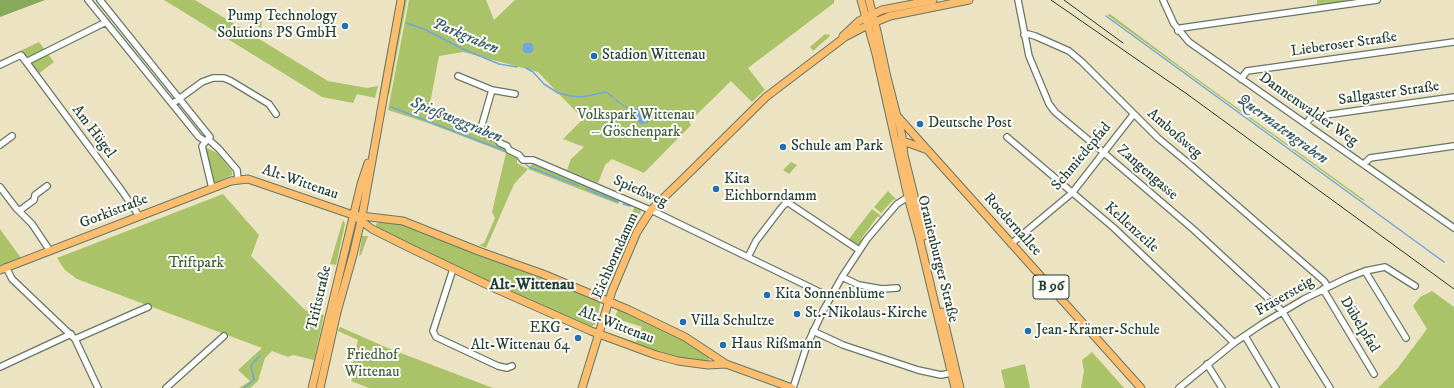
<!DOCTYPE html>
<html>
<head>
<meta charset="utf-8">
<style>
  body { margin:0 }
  canvas { display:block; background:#ebe3c2 }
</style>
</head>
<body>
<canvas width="1454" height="388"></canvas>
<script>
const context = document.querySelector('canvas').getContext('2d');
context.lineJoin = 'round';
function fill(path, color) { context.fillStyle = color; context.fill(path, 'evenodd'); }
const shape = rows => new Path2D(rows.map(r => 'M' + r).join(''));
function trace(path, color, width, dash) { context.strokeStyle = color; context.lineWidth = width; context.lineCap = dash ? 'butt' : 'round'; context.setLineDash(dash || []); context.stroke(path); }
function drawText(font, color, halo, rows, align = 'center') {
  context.font = font + ' "IM FELL DW Pica",serif'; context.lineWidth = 4; context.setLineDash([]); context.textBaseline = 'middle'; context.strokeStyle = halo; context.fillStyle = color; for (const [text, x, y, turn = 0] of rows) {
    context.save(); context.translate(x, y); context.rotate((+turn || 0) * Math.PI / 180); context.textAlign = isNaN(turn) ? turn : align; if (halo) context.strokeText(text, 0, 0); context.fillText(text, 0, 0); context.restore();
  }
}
fill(shape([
  [164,0,195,0,328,81,367,88,378,86,375,98,357,94,353,103,322,97],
  [397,0,398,0,380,95,379,95],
  [405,0,407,0,389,95,387,95],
  [409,0,486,0,494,20,515,0,834,0,834,3,748,68,765,90,758,96,752,102,731,81,689,122,691,125,644,173,612,159,605,165,598,183,567,170,571,159,584,147,563,139,583,119,538,72,463,52,439,56,428,114,472,129,477,131,478,134,496,140,506,148,508,152,517,157,517,163,520,165,528,169,532,164,620,200,618,204,528,169,514,184,486,248,479,245,484,243,495,218,492,212,506,153,428,123,388,110],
  [1317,0,1350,0,1317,5],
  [1110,14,1185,70,1366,201,1362,200,1107,15],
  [263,15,261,28,250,21],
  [825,34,827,35,829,34,830,36,813,51,810,47],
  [39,42,54,62,37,75,20,51],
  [205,147,217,153,232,171,232,175,216,182,212,182,204,148],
  [791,162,797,165,789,174,783,170],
  [888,191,898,201,897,202,894,199,881,213,874,207],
  [223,194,259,235,251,256,305,310,324,315,314,360,293,355,288,357,272,351,265,358,258,381,250,388,239,388,250,381,238,370,262,348,77,279,65,270,57,258],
  [635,206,640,209,641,212,631,228,603,291,601,292,596,290],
  [872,209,880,215,881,219,878,216,861,239,864,241,858,247,849,239],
  [343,220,345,224,336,265,330,264],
  [379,222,402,224,548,278,600,300,600,306,595,324,590,328,524,300,376,228,376,224],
  [352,227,355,229,351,253,345,270,343,270],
  [0,229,21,258,0,266],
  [362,236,368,236,361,255,359,256],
  [1432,291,1454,307,1454,388,1378,388,1397,369,1427,329,1413,306,1420,297],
  [618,308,678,336,709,356,709,360,708,362,679,359,654,352,608,335,609,333,636,342,642,327,615,318],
  [340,327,390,349,493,388,369,388,351,381,356,370,352,367,358,340,338,331],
  [1092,352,1124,388,1081,388,1084,371,1082,360],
  [1025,364,1030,388,1005,388,1001,370]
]), '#aac368');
fill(shape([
  [0,0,45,0,0,17]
]), '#87a95c');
fill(shape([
  '522.5 48a5.5 5.5 0 1 1 11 0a5.5 5.5 0 1 1-11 0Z',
  [638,108,646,110,650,115,649,122,642,124,630,117,630,111]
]), '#70a6dd');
trace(shape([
  [1106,16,1444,262],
  [406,23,424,29,463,49,499,64,517,67],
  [526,68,533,72,544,84,558,93,571,96,582,97,606,92,614,98],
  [616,100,624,106],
  [391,107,508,152],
  [626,107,630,111],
  [523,162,529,167,579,186],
  [586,189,618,202],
  [623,204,630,206],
  [244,388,254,380,251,367,252,364,260,356]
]), '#70a6dd', 1.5);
const minor = shape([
  [88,0,199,137,205,141],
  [100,0,206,132,210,137,208,139,219,149,237,170,238,179],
  [1018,0,1029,56,1049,104,1055,112,1103,152,1193,229,1282,311,1330,388],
  [1163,0,1174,24,1189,42,1454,228],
  [1178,31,1181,28,1377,0],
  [1024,35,1028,34,1035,36,1069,51,1082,62,1158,138,1187,162,1324,281,1328,287],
  [26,62,106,22],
  [0,65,21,55,122,191,139,216],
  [458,76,492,90,515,94],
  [1241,79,1247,71,1454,42],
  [492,90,481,128,482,133,497,139,500,143,507,146,509,150,519,155,523,160,533,160,655,212,830,297],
  [172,104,202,82,213,78,224,78,231,81,269,104,276,114],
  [1306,124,1311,117,1454,97],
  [1007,137,1114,228,1220,329,1234,343],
  [207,140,202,146,212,188],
  [0,145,12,136],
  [1364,164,1370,158,1454,146],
  [0,187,16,208,32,224,50,251],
  [19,211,34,200,35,195,47,186],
  [1011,244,1072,193,1133,115],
  [748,257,756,241,782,207,787,202,859,250],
  [6,267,12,279,75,339,98,388],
  [453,269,433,331,436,337,498,366,507,368,512,366],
  [1365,271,1406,338],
  [842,277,859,285,882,289,897,288],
  [1323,289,1374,374],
  [813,331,843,345,918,370,941,375,951,373],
  [1245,336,1276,388],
  [75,339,148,307],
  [1207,364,1222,388],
  [0,367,71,334],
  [166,388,224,336],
  [793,388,807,345,823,311,842,277,867,239,897,204,908,197,912,196],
  [1179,388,1234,343,1262,324,1304,299,1347,278,1365,271,1385,267,1415,286]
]);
const major = shape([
  [861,0,876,54,908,197,919,237,955,388],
  [869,0,877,31,886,73,902,136,904,155,924,236],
  [843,36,859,21,882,10,933,0],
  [898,117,1141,388],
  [900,140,925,149],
  [353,215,372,229,410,248,494,288,591,331,656,355,678,361,708,365,726,364],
  [0,270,231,181,248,179,353,215,403,221,481,252,543,274,629,310,685,337,726,364,792,388],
  [942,312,960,388],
  [312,388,361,184,368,163],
  [320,388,337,312,353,255,362,216,401,0],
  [582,388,612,291,637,232,651,210,683,179,766,97,845,37,868,25,890,16,969,0]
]);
trace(minor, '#676', 8);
trace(major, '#676', 9);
trace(minor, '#fff', 5.5);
trace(major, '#fcbd6e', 7);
trace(shape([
  [1051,0,1187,94,1454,289],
  [1064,0,1123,43]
]), '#1f3d34', 1);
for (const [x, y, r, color] of [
  [345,26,4,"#1f6fb2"],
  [594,56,4,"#1f6fb2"],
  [920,124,4,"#1f6fb2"],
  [783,147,4,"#1f6fb2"],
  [716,189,4,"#1f6fb2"],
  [767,295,4,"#1f6fb2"],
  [797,314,4,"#1f6fb2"],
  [683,322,4,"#1f6fb2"],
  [1028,331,4,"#1f6fb2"],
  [578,338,4,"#1f6fb2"],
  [723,345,4,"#1f6fb2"]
]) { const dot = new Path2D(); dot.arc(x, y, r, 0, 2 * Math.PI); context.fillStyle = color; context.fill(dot); trace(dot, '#fdfcf7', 1.5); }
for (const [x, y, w] of [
  [1051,287,36]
]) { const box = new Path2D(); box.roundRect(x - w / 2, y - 12, w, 24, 3); context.fillStyle = '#fdfcf7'; context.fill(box); trace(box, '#1f3d34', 1); }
drawText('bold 14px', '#1f3d34', null, [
  ["B 96",1051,287]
]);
drawText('15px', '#1f3d34', '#fdfcf7', [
  ["Pump Technology",337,17,"right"],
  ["Solutions PS GmbH",337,34,"right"],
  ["Stadion Wittenau",602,56],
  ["Deutsche Post",928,124],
  ["Schule am Park",791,147],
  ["Kita",724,180],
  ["Eichborndamm",724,197],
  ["Kita Sonnenblume",775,295],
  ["St.-Nikolaus-Kirche",805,314],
  ["Villa Schultze",691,322],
  ["EKG -",570,329,"right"],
  ["Alt-Wittenau 64",570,346,"right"],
  ["Jean-Krämer-Schule",1036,331],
  ["Haus Rißmann",731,345]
], 'left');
drawText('15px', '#1f3d34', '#fdfcf7', [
  ["Lieberoser Straße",1344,45,-8],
  ["Sallgaster Straße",1389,94,-8],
  ["Dannenwalder Weg",1308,110,35],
  ["Am Hügel",93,132,53],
  ["Amboßweg",1174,134,41],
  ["Schmiedepfad",1082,157,-50],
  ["Zangengasse",1147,173,41],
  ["Alt-Wittenau",300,183,19],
  ["Spießweg",640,192,24],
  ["Gorkistraße",114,212,-21],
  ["Roedernallee",1012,225,48],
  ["Kellenzeile",1131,228,42],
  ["Eichborndamm",616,256,-66],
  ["Oranienburger Straße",937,259,76],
  ["Fräsersteig",1285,297,-30],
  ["Triftstraße",320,298,-77],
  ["Dübelpfad",1359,325,59],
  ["Alt-Wittenau",616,326,21]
]);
drawText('15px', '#425e41', '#fdfcf7', [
  ["Volkspark Wittenau",636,116],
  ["– Göschenpark",636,133],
  ["Triftpark",196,264],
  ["Friedhof",372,356],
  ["Wittenau",372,373]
]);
drawText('italic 16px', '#375c67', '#fdfcf7', [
  ["Parkgraben",465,37,23],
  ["Spießweggraben",456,121,22],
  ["Quermatengraben",1282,130,36]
]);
drawText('bold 16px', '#1f3d34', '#fdfcf7', [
  ["Alt-Wittenau",532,286]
]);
</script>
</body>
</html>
